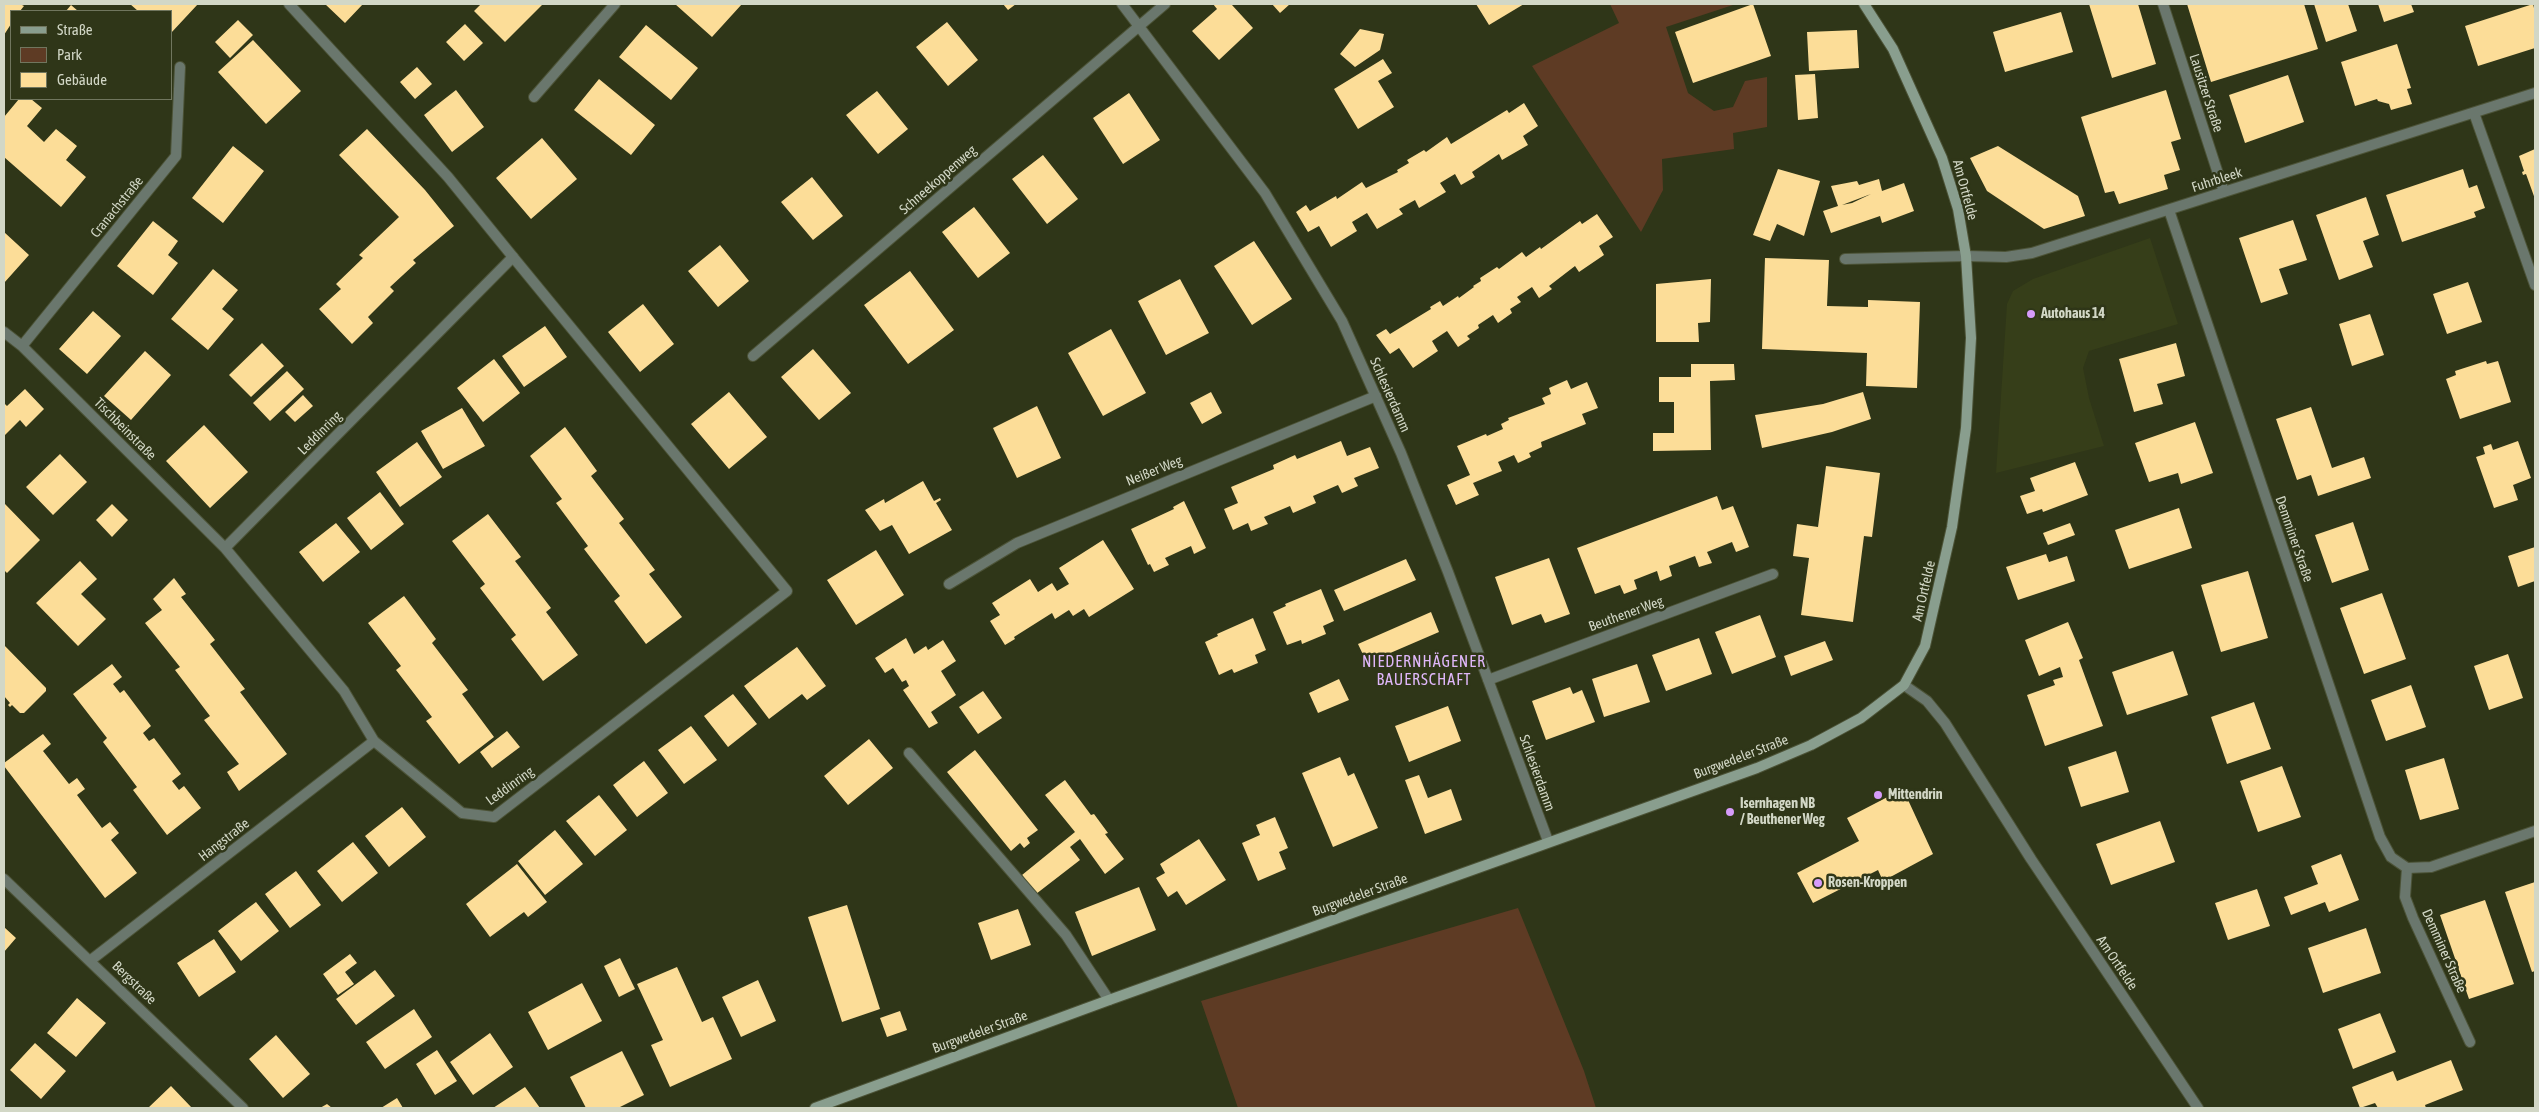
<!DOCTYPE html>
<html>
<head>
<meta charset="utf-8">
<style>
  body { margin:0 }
  #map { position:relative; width:2539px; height:1112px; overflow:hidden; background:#2f3618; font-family:"Asap Condensed",sans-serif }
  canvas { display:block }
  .frame { position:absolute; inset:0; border:5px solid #d2d7c6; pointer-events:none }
  .legend { position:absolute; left:10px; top:10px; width:162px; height:90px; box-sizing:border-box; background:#2f3618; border:1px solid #70765e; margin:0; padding:6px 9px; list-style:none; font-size:15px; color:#d2d7c6 }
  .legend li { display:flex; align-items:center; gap:10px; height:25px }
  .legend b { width:25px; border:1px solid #70765e }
</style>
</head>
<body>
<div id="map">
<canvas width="2539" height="1112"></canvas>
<div class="frame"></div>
<ul class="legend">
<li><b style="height:6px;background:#899e8e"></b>Straße</li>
<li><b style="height:14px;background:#5e3b24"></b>Park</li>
<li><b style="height:14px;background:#fcdd98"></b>Gebäude</li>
</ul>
</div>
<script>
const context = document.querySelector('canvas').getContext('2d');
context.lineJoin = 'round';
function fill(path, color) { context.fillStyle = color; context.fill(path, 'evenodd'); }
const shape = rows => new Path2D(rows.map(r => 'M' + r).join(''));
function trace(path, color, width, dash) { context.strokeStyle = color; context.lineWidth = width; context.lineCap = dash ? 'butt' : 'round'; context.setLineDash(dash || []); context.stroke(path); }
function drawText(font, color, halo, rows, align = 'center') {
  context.font = font + ' "Asap Condensed",sans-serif'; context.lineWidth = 5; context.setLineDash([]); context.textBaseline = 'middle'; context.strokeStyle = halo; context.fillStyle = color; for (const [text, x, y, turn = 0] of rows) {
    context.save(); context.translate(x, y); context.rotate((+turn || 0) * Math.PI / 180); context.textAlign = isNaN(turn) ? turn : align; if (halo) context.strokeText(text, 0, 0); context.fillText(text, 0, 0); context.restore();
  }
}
fill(shape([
  [2150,238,2178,324,2089,351,2083,368,2089,398,2104,446,1996,473,2007,304,2013,291,2033,279]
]), '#363e19');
fill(shape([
  [1610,4,1736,4,1666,27,1688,93,1714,111,1733,107,1745,81,1767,77,1767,127,1733,133,1734,149,1662,159,1663,190,1641,232,1532,66,1619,23],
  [1518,908,1584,1071,1596,1108,1238,1108,1201,1001]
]), '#5e3b24');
fill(shape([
  [4,4,20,4,24,6,20,11,11,11,11,24,4,35],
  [130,4,198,4,171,33,171,11,138,11],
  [325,4,363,4,345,23],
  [481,4,543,4,505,42,474,11],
  [675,4,742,4,712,37],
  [1003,4,1016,4,1008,10],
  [1213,4,1234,4,1232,5,1253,28,1219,60,1192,31,1217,9],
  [1272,4,1290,4,1280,13],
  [1476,4,1524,4,1489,25],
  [1753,4,1771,56,1693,83,1675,32],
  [2089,4,2138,4,2156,64,2112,78],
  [2187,4,2304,4,2318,49,2211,82],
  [2314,4,2348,4,2357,31,2326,42],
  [2378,4,2411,4,2414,12,2384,22],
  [2533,4,2535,12,2535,48,2478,66,2465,26],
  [71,5,78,11,66,11],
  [2061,12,2073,52,2005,72,1993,32],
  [238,20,253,35,230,58,215,42],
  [947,22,978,60,948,86,916,47],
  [465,24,483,43,464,61,446,42],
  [646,25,698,68,671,100,619,57],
  [1360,29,1384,34,1380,50,1355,67,1340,54],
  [1857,30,1859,68,1809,71,1807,32],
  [253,40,301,91,266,124,218,72],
  [2397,44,2411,88,2407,89,2412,104,2391,110,2389,104,2378,101,2377,99,2355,106,2341,62],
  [1383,59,1392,73,1378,81,1394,107,1358,129,1334,89],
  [417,67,432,84,415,99,400,82],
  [1815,74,1818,118,1798,120,1795,75],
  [2288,75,2304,122,2245,143,2229,95],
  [599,79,655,125,631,155,574,110],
  [456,90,484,127,452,152,424,115],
  [2166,90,2181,139,2171,142,2180,170,2164,175,2168,189,2119,204,2114,191,2105,193,2081,117],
  [877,91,908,129,878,154,846,115],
  [1129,93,1160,140,1123,164,1093,118],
  [19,99,31,99,42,108,27,126,44,142,56,129,77,146,66,160,86,177,61,207,4,157,4,117],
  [1524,103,1538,126,1523,136,1528,145,1502,160,1499,154,1472,172,1475,177,1461,185,1455,174,1440,183,1446,192,1419,208,1415,200,1399,209,1403,214,1377,229,1367,213,1352,222,1357,231,1331,247,1319,226,1308,232,1296,212,1306,205,1310,211,1336,196,1337,199,1362,182,1366,188,1398,172,1397,170,1409,163,1407,160,1424,150,1426,152,1447,137,1451,144,1507,110,1509,113],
  [367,129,425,190,454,226,413,260,416,263,390,287,394,291,368,317,373,323,352,344,319,309,341,289,336,284,363,258,359,255,399,217,339,155],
  [542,138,577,179,531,219,496,178],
  [233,146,264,171,223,223,192,198],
  [1998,146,2078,196,2085,216,2044,229,1987,191,1970,158],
  [2535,149,2535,199,2526,174,2523,175,2522,172,2524,171,2519,156],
  [1043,155,1078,199,1047,224,1012,179],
  [1778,169,1820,181,1804,236,1777,224,1770,241,1753,235],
  [2463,169,2469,188,2477,185,2485,208,2474,212,2476,217,2402,242,2386,195],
  [812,177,843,216,813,240,781,202],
  [1879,179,1882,191,1904,183,1914,211,1882,223,1880,216,1831,233,1823,211,1838,206,1831,186,1857,181,1859,185],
  [1871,194,1852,203,1842,205],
  [2366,197,2379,235,2363,241,2373,267,2339,280,2316,215],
  [974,207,1010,253,978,278,942,232],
  [1597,214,1613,237,1599,246,1604,255,1579,272,1575,266,1549,286,1552,289,1539,298,1532,287,1517,297,1521,302,1510,309,1512,313,1498,323,1493,315,1478,325,1479,328,1467,336,1470,339,1458,347,1447,331,1432,341,1438,351,1413,368,1399,348,1390,354,1376,335,1386,329,1390,334,1431,309,1430,307,1440,301,1443,306,1458,296,1459,298,1474,287,1473,286,1481,281,1480,278,1497,267,1499,269,1522,252,1526,257,1540,247,1541,249,1580,221,1582,224],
  [2293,220,2307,260,2279,269,2288,294,2261,303,2239,238],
  [153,221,178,241,168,255,178,263,153,295,117,266],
  [4,232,29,255,4,283],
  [1254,241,1292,299,1252,325,1214,266],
  [720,245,749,281,718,307,688,271],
  [1765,258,1829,260,1827,306,1868,307,1868,300,1920,302,1917,388,1866,386,1867,353,1762,349],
  [213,269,238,290,222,309,234,319,208,350,171,319],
  [910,271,954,330,908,364,864,305],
  [1180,279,1209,333,1166,355,1138,301],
  [1711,279,1710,322,1698,323,1699,342,1656,342,1656,284],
  [2468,282,2482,322,2447,334,2433,294],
  [643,304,674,344,640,372,608,332],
  [93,311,121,336,87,374,59,349],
  [2370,314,2384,355,2352,366,2339,324],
  [545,326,567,357,524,387,502,356],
  [1111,329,1146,393,1103,416,1068,353],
  [262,343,284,366,251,397,229,375],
  [2176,343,2185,376,2157,384,2163,404,2134,412,2119,359],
  [813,349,851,393,819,420,781,377],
  [145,351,171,375,131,420,104,396],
  [494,359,520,393,483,422,457,388],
  [2486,361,2487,364,2498,361,2511,402,2460,419,2446,379,2456,375,2455,371],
  [1691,364,1734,364,1735,380,1710,381,1711,450,1653,451,1653,433,1674,433,1674,402,1659,402,1659,377,1691,377],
  [287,371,304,389,270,421,253,403],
  [1567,380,1571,389,1587,382,1598,408,1582,414,1586,424,1541,442,1542,447,1529,453,1531,457,1518,463,1514,455,1498,462,1502,471,1473,483,1479,495,1456,505,1447,485,1470,475,1457,446,1486,434,1487,436,1503,429,1501,424,1509,420,1508,418,1545,404,1542,398,1551,394,1549,388],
  [25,389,44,409,26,427,20,420,4,436,4,403,7,406],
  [729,392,767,437,729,469,691,424],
  [1211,392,1222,413,1202,424,1190,403],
  [1863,392,1871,419,1832,432,1762,448,1755,415,1823,404],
  [303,395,313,406,295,422,285,412],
  [1037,406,1061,458,1017,478,993,428],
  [2311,407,2332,468,2364,457,2371,478,2318,496,2311,475,2297,480,2276,419],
  [462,408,485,446,443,469,421,431],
  [2195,422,2213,473,2181,484,2178,473,2149,482,2135,443],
  [204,425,248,472,210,508,166,461],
  [565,427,597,471,591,476,624,519,619,523,655,570,649,574,682,617,646,644,614,601,620,596,584,549,588,546,556,503,562,499,530,456],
  [1341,441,1347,456,1370,447,1379,468,1354,478,1358,486,1342,493,1338,485,1313,496,1316,503,1293,513,1290,506,1264,517,1268,524,1251,531,1248,523,1233,530,1224,509,1238,503,1231,487,1274,469,1273,465,1295,455,1297,459],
  [2518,441,2531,478,2513,485,2518,500,2494,508,2476,457,2485,454,2483,447,2491,444,2493,450],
  [417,442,442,477,400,507,376,472],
  [60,454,87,482,53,515,26,487],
  [2075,462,2088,495,2043,512,2042,509,2027,514,2020,496,2035,491,2030,478],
  [1826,466,1880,473,1872,537,1864,536,1853,622,1801,615,1809,558,1793,556,1797,524,1818,527],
  [923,481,934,501,940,498,941,500,936,503,952,530,909,554,892,525,880,531,865,510,884,499,885,503],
  [380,492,404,524,371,550,347,518],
  [1717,496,1722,510,1733,506,1749,547,1736,552,1732,542,1707,552,1712,563,1699,567,1695,556,1669,566,1672,576,1660,581,1657,571,1634,580,1637,589,1624,594,1620,585,1595,594,1577,548],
  [1184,501,1206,548,1194,554,1191,546,1165,558,1169,565,1154,572,1150,564,1148,565,1131,529,1174,509,1173,507],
  [5,504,40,540,7,573,4,570],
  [112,504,128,520,112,537,96,520],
  [2179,508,2192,548,2129,569,2115,530],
  [488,514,521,557,515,561,551,608,546,612,578,655,543,681,511,639,516,635,480,588,485,584,452,541],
  [2353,522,2369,570,2332,583,2315,535],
  [336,523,360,552,323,582,299,552],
  [2070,523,2075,535,2048,545,2043,533],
  [1103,540,1134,589,1089,617,1084,609,1073,616,1069,610,1055,619,1052,613,1014,637,1015,639,1005,645,990,621,1000,615,992,603,1030,579,1038,592,1052,583,1057,591,1069,584,1059,568],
  [2535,547,2535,581,2518,587,2508,556],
  [876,550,904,595,856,625,827,580],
  [2046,554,2049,562,2067,556,2075,581,2018,600,2006,567],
  [1549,558,1570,614,1545,623,1541,614,1512,625,1495,577],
  [1406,559,1416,580,1344,611,1334,590],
  [80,561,97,579,81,594,106,619,78,646,36,603],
  [2248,571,2268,638,2221,652,2201,585],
  [174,578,186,594,181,597,215,640,210,644,245,689,240,692,287,754,239,791,227,772,239,764,204,720,210,716,175,670,180,667,145,623,162,610,153,599],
  [1321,589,1334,621,1323,626,1326,634,1302,644,1301,640,1287,645,1273,612,1286,606,1285,604],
  [2382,593,2406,659,2364,674,2340,608],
  [404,596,436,639,432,643,468,690,462,694,494,737,459,764,426,721,432,717,396,670,401,666,368,623],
  [1431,612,1439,632,1367,663,1358,644],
  [1760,615,1776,657,1732,674,1715,632],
  [1253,618,1266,650,1255,655,1258,663,1234,673,1232,669,1219,675,1205,642,1218,636,1217,634],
  [2068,622,2083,658,2079,660,2103,726,2045,746,2027,695,2055,685,2053,680,2063,677,2060,667,2039,676,2025,640],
  [906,638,914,654,926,646,928,650,943,640,956,661,941,671,956,695,931,712,938,723,929,728,903,690,909,686,906,680,902,682,893,668,885,673,875,658],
  [1699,638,1712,674,1666,691,1652,655],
  [1825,641,1833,660,1791,676,1784,656],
  [4,645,46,688,46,691,24,713,20,713,12,705,10,707,8,705,10,703,4,696],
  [797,647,826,686,807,700,802,694,769,719,744,686],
  [2173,651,2188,695,2127,715,2112,672],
  [2508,654,2523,698,2489,710,2474,666],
  [112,664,122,677,113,684,120,693,124,690,151,726,143,733,149,741,154,738,181,774,172,781,179,790,184,786,201,808,167,835,133,790,137,787,103,742,107,738,73,694],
  [1637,664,1650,702,1604,717,1592,679],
  [1339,679,1349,700,1318,713,1309,693],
  [2411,685,2426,727,2386,741,2371,700],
  [1570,687,1573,694,1582,690,1595,722,1546,740,1532,701],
  [983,691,1002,718,978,734,959,707],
  [733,694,757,724,728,747,704,716],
  [2254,702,2271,749,2227,764,2211,717],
  [1448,706,1461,741,1409,762,1395,726],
  [691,726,717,760,684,784,658,750],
  [507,731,520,747,492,768,480,752],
  [43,734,51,744,43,751,69,784,77,778,85,789,77,795,102,828,110,822,119,833,111,840,137,873,105,898,4,766,4,763],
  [869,739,893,768,848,805,824,776],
  [975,750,1038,830,1027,838,1030,843,1024,848,1020,843,1011,851,947,772],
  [2116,751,2129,792,2081,807,2068,767],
  [1340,757,1348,776,1354,773,1378,828,1333,847,1302,773],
  [2444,758,2459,809,2420,820,2405,770],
  [644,761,668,793,637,817,613,785],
  [2282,766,2301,817,2258,832,2240,781],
  [1419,775,1428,798,1451,789,1462,820,1425,834,1405,780],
  [1065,780,1091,815,1094,814,1108,833,1105,834,1124,859,1105,874,1080,839,1070,847,1080,860,1036,894,1022,875,1075,832,1045,795],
  [1903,789,1933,854,1883,881,1878,870,1813,903,1797,873,1859,841,1847,818],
  [599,795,627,830,595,856,566,821],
  [402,807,426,837,389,867,365,836],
  [1275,817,1288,848,1279,852,1286,869,1258,881,1242,843,1260,835,1256,825],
  [2160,821,2175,862,2111,885,2096,844],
  [555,830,583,864,545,895,518,861],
  [1199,839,1226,880,1186,905,1177,891,1168,897,1156,878,1165,873,1160,864],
  [353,842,378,873,342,902,317,871],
  [2341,854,2359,900,2329,912,2325,902,2291,915,2284,897,2318,884,2311,866],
  [517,864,547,902,528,917,524,912,490,937,466,904],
  [296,871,321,905,290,928,265,894],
  [2535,882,2535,971,2532,972,2505,892],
  [1139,887,1156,930,1092,956,1075,912],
  [2257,889,2270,926,2228,940,2215,903],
  [2485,900,2514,984,2469,999,2440,915],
  [256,902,279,931,241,961,218,931],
  [847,905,880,1009,842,1022,808,917],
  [1018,909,1031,945,991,960,978,923],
  [4,927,16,938,4,952],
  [2366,928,2381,973,2323,993,2308,948],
  [214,939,236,972,199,997,177,963],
  [350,954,357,963,345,972,354,984,338,995,323,974],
  [620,958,635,989,619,997,604,966],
  [677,967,702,1022,713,1017,732,1059,670,1087,651,1045,663,1040,637,984],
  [375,970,395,996,356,1025,336,999],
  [758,980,776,1021,741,1037,722,997],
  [582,983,602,1021,548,1050,528,1012],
  [77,998,106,1023,76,1057,47,1033],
  [414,1009,432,1037,385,1069,366,1042],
  [900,1011,907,1030,887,1037,880,1018],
  [2380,1013,2396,1052,2353,1069,2338,1029],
  [490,1033,513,1067,473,1095,450,1062],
  [276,1035,310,1074,283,1098,249,1059],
  [35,1043,66,1071,41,1099,10,1070],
  [437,1050,457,1081,435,1095,416,1064],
  [622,1051,644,1095,618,1108,586,1108,570,1077],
  [2451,1060,2463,1090,2425,1105,2426,1108,2378,1108,2375,1103,2360,1108,2352,1087,2393,1071,2397,1081],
  [171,1086,192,1108,148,1108],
  [525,1087,540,1108,493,1108],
  [397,1098,403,1108,381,1108],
  [327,1104,332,1108,320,1108]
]), '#fcdd98');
const service = shape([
  [289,4,448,177,513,257],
  [1845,259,1966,256],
  [909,753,1066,935,1109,1000],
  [2407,868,2405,897,2413,918,2470,1042]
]);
const minor = shape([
  [1122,4,1265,193,1342,321,1401,453,1448,572,1548,841],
  [2163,4,2224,192],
  [534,97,615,4],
  [2474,113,2535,285],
  [2169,210,2380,837,2391,857,2407,868,2431,867,2535,831],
  [1966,256,2006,257,2032,253,2535,93],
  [513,257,787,591,494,817,462,813,374,741,344,691,225,548,513,257],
  [4,332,22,346,225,548],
  [22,346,176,156,180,67],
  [753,356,1165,4],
  [949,584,1017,543,1376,396],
  [1488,680,1773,574],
  [4,879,243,1108],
  [91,960,374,741]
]);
const tertiary = shape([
  [1904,685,1927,701,1945,723,2031,859,2198,1108]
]);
const secondary = shape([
  [815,1108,1109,1000,1757,768,1811,745,1861,718,1904,685,1925,646,1952,527,1966,428,1971,338,1966,256,1958,209,1942,158,1893,49,1864,4]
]);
trace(service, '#4c5337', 12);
trace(minor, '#4c5337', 12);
trace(tertiary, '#4c5337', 12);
trace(secondary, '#4c5337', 12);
trace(service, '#6a776d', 10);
trace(minor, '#6a776d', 10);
trace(tertiary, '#6a776d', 10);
trace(secondary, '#899e8e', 10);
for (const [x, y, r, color] of [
  [2031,314,5,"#d69bfa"],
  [1878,795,5,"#d69bfa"],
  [1730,812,5,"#d69bfa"],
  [1818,883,5,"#d69bfa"]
]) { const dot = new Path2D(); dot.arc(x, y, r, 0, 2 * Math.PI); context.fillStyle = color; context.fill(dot); trace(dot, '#2f3618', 2); }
drawText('14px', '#d2d7c6', '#2f3618', [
  ["Lausitzer Straße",2206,93,72],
  ["Schneekoppenweg",938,180,-41],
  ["Fuhrbleek",2217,180,-18],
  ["Am Ortfelde",1965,190,75],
  ["Cranachstraße",117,207,-51],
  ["Schlesierdamm",1390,395,66],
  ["Tischbeinstraße",125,429,45],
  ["Leddinring",320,433,-45],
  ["Neißer Weg",1154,471,-22],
  ["Demminer Straße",2294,539,71],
  ["Am Ortfelde",1924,591,-77],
  ["Beuthener Weg",1626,614,-20],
  ["Burgwedeler Straße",1741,757,-21],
  ["Schlesierdamm",1537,773,70],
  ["Leddinring",510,786,-36],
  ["Hangstraße",224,840,-38],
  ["Burgwedeler Straße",1360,895,-20],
  ["Demminer Straße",2444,951,66],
  ["Am Ortfelde",2117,963,56],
  ["Bergstraße",134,983,44],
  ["Burgwedeler Straße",980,1032,-20]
]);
drawText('bold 14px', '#d2d7c6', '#2f3618', [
  ["Autohaus 14",2041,314],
  ["Mittendrin",1888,795],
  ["Isernhagen NB",1740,804],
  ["/ Beuthener Weg",1740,820],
  ["Rosen-Kroppen",1828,883]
], 'left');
context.letterSpacing = '1px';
drawText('16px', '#dfb7f9', '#2f3618', [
  ["NIEDERNHÄGENER",1424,662],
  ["BAUERSCHAFT",1424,680]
]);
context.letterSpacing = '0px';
</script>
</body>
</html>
